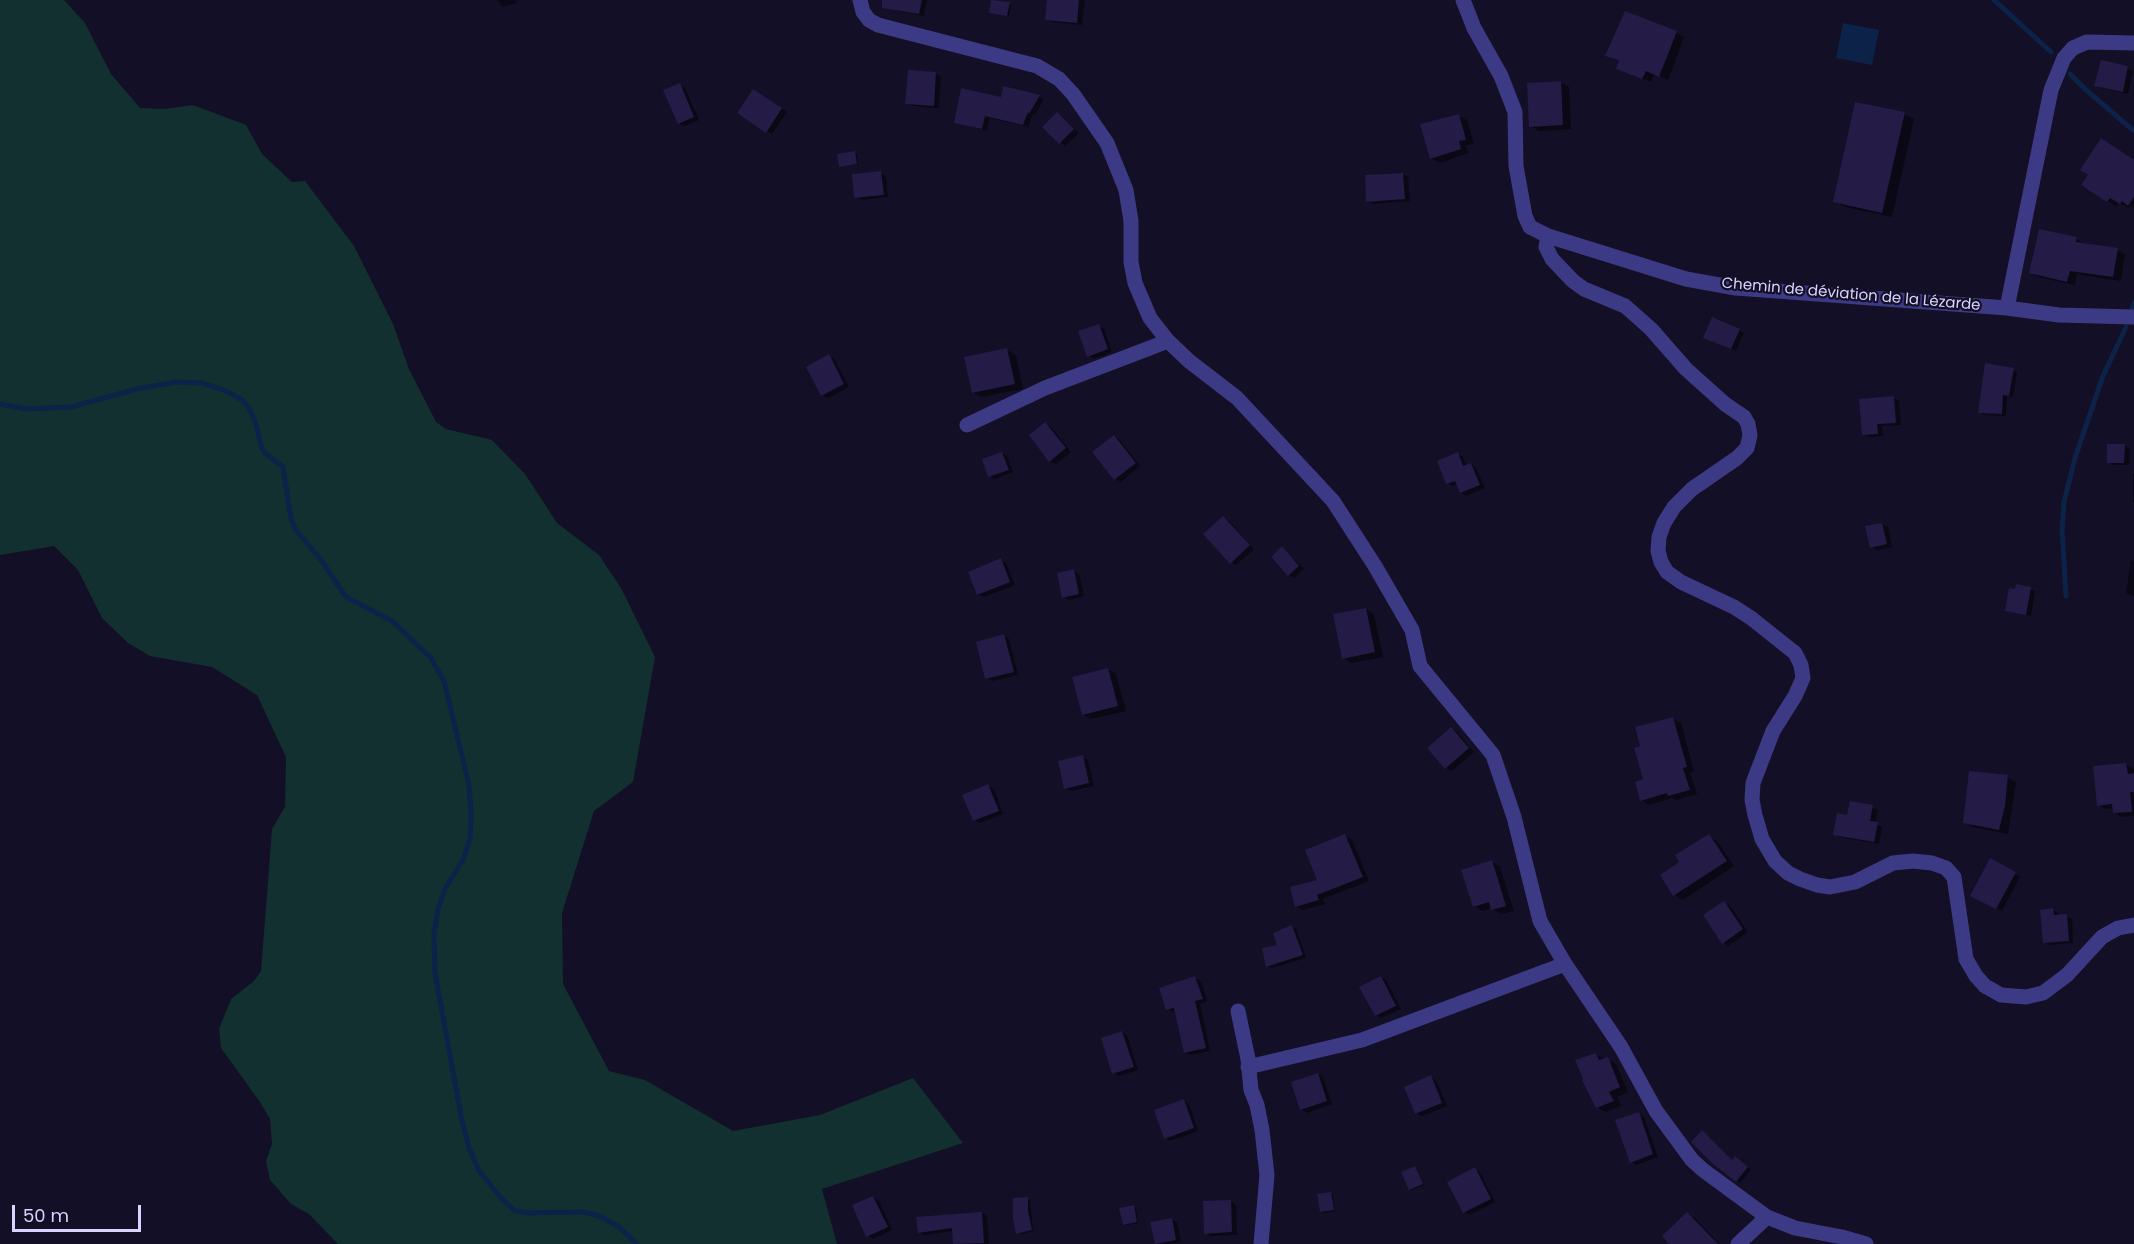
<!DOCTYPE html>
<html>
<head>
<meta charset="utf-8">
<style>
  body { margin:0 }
  #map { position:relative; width:2134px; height:1244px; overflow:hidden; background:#130f26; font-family:Poppins,sans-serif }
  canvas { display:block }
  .scale { position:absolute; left:12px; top:1205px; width:129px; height:27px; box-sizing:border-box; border:3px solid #d9d4ff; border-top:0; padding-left:8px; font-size:18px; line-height:21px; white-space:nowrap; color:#d9d4ff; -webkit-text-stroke:4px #130f26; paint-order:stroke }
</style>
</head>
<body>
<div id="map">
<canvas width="2134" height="1244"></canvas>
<div class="scale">50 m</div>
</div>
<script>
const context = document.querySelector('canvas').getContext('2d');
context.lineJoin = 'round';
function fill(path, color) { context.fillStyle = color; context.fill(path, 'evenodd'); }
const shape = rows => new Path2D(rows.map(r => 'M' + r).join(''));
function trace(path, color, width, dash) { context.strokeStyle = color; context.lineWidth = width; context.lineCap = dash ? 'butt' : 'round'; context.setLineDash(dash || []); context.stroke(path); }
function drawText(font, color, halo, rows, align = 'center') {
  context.font = font + ' Poppins,sans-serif'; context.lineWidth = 4.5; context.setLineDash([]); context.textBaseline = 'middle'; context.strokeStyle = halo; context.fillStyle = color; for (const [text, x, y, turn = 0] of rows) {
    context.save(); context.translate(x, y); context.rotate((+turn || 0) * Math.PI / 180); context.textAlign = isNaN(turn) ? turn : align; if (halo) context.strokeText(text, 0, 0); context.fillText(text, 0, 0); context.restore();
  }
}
fill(shape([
  [0,0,64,0,85,23,111,74,140,108,165,109,193,105,246,125,262,154,292,182,305,181,354,246,393,324,409,369,436,422,446,429,492,440,525,474,557,523,599,555,621,588,655,657,633,782,594,811,562,913,563,984,609,1071,645,1080,733,1131,820,1115,913,1078,963,1143,822,1189,837,1244,338,1244,309,1214,291,1204,270,1180,266,1161,272,1144,270,1119,260,1102,221,1048,219,1029,231,999,254,981,261,971,272,829,285,807,286,757,257,695,212,667,150,656,128,643,102,618,78,570,54,546,0,555]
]), '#12302f');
fill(shape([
  [1843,23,1879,30,1872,65,1836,58]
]), '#0c2248');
fill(shape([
  [498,0,516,0,517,3,502,7],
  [893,0,927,0,924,16,897,11,892,8],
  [1049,0,1085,0,1082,25,1052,22,1047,19],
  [1009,4,1011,5,1009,16,990,12],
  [1676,33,1684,37,1668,80,1655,74,1651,82,1627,73,1621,61,1607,55],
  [2102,62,2133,71,2128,94,2101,88,2096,85],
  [936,74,941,77,939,108,912,106,907,103],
  [1560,82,1569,87,1571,129,1539,131,1531,126],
  [680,85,685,88,699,120,684,126,679,123],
  [1004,88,1044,99,1035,115,1033,114,1028,127,990,118,987,131,955,122,1002,99],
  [753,91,787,112,772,134,739,113],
  [1057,113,1079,133,1065,146,1044,127],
  [1904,114,1914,119,1892,217,1845,207,1835,201],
  [1459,116,1467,120,1474,144,1466,145,1468,153,1440,163,1431,158],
  [854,153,857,154,858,165,840,166],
  [2134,161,2134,207,2130,205,2129,208,2118,202,2116,206,2083,185,2090,175],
  [881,173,886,176,888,197,861,200,856,197],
  [1403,174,1408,177,1410,201,1373,204,1368,201],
  [2040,231,2077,239,2084,244,2117,250,2125,254,2121,281,2077,274,2075,285,2038,277,2031,273],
  [1098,326,1104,329,1112,352,1094,359,1089,356],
  [1739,330,1744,333,1736,351,1710,340],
  [1007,350,1016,355,1023,389,981,397,973,392],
  [829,356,834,359,849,387,828,398,822,395],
  [2013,370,2017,372,2013,397,2007,396,2006,416,1984,415,1979,412],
  [1894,398,1899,401,1901,425,1882,426,1883,436,1869,437,1864,434],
  [1045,424,1051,427,1071,452,1056,464,1050,461],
  [1114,436,1119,439,1140,466,1121,482,1115,479],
  [2124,446,2130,449,2129,465,2114,465,2108,462],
  [1002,453,1007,456,1013,472,995,479,990,476],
  [1458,454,1463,457,1467,466,1471,464,1476,468,1485,488,1466,496,1461,492,1458,484,1453,486,1448,483],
  [2133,473,2134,473,2134,503,2133,502],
  [1223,518,1229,521,1254,549,1236,565,1231,562],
  [1882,524,1888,527,1892,547,1877,550,1871,547],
  [1282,548,1304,569,1294,578,1289,575],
  [1001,560,1006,563,1015,585,984,597,978,594],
  [2131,560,2134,561,2134,596,2126,593],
  [1073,571,1079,574,1084,596,1069,600,1064,597],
  [2018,586,2035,591,2031,616,2007,610],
  [1365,609,1374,614,1383,657,1352,663,1343,658],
  [1004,636,1009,639,1018,675,992,681,987,678],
  [1108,669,1116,674,1126,711,1091,719,1083,714],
  [1673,719,1681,723,1694,771,1690,772,1697,794,1677,800,1673,798,1649,805,1641,800,1645,780,1642,747],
  [1451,729,1457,732,1474,752,1452,771,1446,768,1429,748],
  [1082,757,1088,760,1094,786,1071,791,1066,788],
  [2126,765,2134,769,2134,816,2122,817,2114,812,2114,808,2106,809,2098,805],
  [2007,777,2016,782,2008,834,1973,827,1965,822],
  [988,786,994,789,1003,814,980,823,974,820],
  [1872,807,1878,810,1875,823,1882,827,1879,844,1840,837,1835,834,1848,817],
  [1345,836,1352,840,1369,881,1323,899,1325,904,1303,910,1296,906,1319,881],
  [1709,836,1717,841,1734,866,1683,900,1675,895,1662,875,1681,863],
  [1990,860,2020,877,2002,911,1972,895],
  [1492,862,1500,867,1514,911,1501,914,1492,908,1482,911,1474,906],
  [1724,903,1730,906,1748,932,1728,946,1723,942],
  [2053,910,2058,913,2058,917,2066,916,2072,919,2073,943,2049,945,2044,942],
  [1292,927,1296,929,1306,958,1272,968,1268,966],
  [1381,977,1386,980,1401,1009,1381,1018,1376,1015],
  [1195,978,1201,981,1207,1001,1200,1004,1210,1051,1191,1055,1185,1052,1176,1011,1173,1012,1168,1009],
  [1122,1032,1127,1035,1138,1070,1119,1076,1113,1073],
  [1596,1055,1616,1064,1628,1092,1617,1097,1621,1106,1606,1112,1597,1107],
  [1318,1074,1323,1077,1332,1104,1307,1113,1301,1109],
  [1431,1077,1436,1080,1447,1106,1422,1116,1416,1113],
  [1184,1101,1189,1104,1198,1131,1170,1141,1165,1138],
  [1638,1114,1644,1117,1658,1157,1636,1165,1631,1162],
  [1706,1134,1733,1161,1739,1161,1751,1170,1740,1183,1737,1181],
  [1415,1168,1424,1185,1412,1190,1410,1189],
  [1475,1169,1480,1172,1495,1202,1470,1215,1464,1212],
  [1331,1194,1333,1195,1335,1211,1323,1213,1321,1211],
  [873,1197,879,1201,892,1230,873,1239,868,1235],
  [1028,1199,1030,1200,1033,1231,1020,1234,1018,1233],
  [1230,1201,1236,1205,1237,1235,1211,1236,1206,1233],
  [1133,1207,1136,1208,1138,1223,1127,1225,1124,1224],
  [982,1213,987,1216,989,1244,955,1244,953,1231,924,1235,919,1232],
  [1687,1214,1695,1218,1719,1244,1671,1244],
  [1171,1219,1177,1222,1181,1242,1171,1244,1156,1243]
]), '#0007');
trace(shape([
  [1994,0,2051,52],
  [2070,74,2085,89,2134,131],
  [2131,311,2134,303],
  [0,404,26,409,71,407,137,389,176,382,202,383,226,391,242,400,249,408,256,424,261,446,265,453,283,467,291,519,296,530,321,560,346,597,392,621,431,658,444,681,469,785,471,814,470,838,464,858,445,889,438,909,434,934,435,973,462,1121,469,1148,479,1171,501,1198,515,1211,527,1213,583,1212,597,1215,618,1226,637,1244],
  [2066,596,2062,529,2064,502,2075,458,2103,376,2126,327]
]), '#0c2248', 5);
fill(shape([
  [882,0,922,0,919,14,882,8],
  [991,0,1010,2,1007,16,989,13],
  [1047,0,1079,0,1077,23,1045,20],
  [1625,11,1677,31,1659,77,1646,71,1642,79,1616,69,1619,60,1605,56],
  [2101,60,2128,66,2123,92,2094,86],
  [908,70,936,72,934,106,905,104],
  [1561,81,1563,125,1529,127,1527,83],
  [680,83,694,117,678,124,663,90],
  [1003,86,1040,95,1029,114,1028,112,1023,125,985,116,982,129,954,123,961,88,1001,97],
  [753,89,782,108,766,133,737,113],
  [1855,102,1905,112,1882,213,1833,202],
  [1057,112,1074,129,1059,144,1042,127],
  [1459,114,1466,140,1459,141,1461,149,1430,159,1420,124],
  [2101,138,2134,160,2134,197,2128,206,2122,201,2120,204,2110,198,2107,202,2081,185,2088,175,2080,170],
  [855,151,857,164,839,167,837,154],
  [881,171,884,195,854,198,852,174],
  [1403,173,1405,199,1366,202,1365,175],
  [2039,229,2077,237,2076,242,2118,248,2113,277,2070,271,2067,282,2029,273],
  [1712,317,1740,329,1731,349,1703,338],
  [1099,324,1108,349,1087,357,1078,331],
  [1007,348,1015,384,972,393,964,357],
  [829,354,844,384,821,396,806,367],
  [1985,363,2014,368,2009,396,2003,395,2002,414,1978,413],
  [1894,396,1896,423,1877,424,1878,434,1862,435,1859,399],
  [1045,422,1066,448,1049,462,1029,435],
  [1114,435,1136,463,1114,480,1092,452],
  [2107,444,2125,444,2124,463,2107,463],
  [1002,452,1009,470,988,477,982,459],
  [1458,452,1463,466,1471,463,1480,485,1460,493,1455,481,1446,484,1437,461],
  [1223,516,1250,545,1230,564,1203,534],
  [1882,523,1887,544,1870,548,1865,526],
  [1282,546,1299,566,1288,576,1271,557],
  [1001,558,1010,582,977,595,968,572],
  [1074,569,1079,594,1062,598,1057,573],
  [2016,584,2031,587,2026,615,2005,611,2009,588,2015,589],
  [1366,608,1375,652,1342,659,1333,614],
  [1004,634,1014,672,985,679,976,642],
  [1108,668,1118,706,1082,715,1072,677],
  [1673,717,1687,767,1683,768,1690,790,1668,796,1667,793,1640,801,1635,782,1643,779,1634,748,1640,746,1635,727],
  [1451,727,1469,748,1445,769,1427,748],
  [1083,755,1089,783,1064,789,1058,761],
  [2126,763,2128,774,2134,773,2134,792,2130,792,2132,812,2113,813,2112,804,2097,806,2093,766],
  [1969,771,2008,775,2005,806,1999,830,1963,823],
  [988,784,999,811,973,821,962,795],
  [1850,801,1873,805,1870,821,1878,822,1874,842,1833,835,1837,813,1847,815],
  [1345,834,1363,877,1317,895,1319,900,1295,907,1290,887,1317,880,1305,850],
  [1709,834,1727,861,1673,896,1660,875,1679,862,1675,855],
  [1990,858,2016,872,1996,909,1970,896],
  [1492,860,1506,906,1491,910,1489,902,1473,907,1461,870],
  [1724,901,1743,929,1722,944,1703,915],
  [2053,908,2054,915,2067,914,2069,941,2043,943,2040,910],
  [1292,925,1303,955,1266,967,1262,948,1277,945,1273,933],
  [1195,976,1203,999,1195,1001,1206,1048,1184,1053,1174,1008,1166,1010,1159,988],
  [1381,976,1396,1006,1375,1016,1359,987],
  [1122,1031,1134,1067,1112,1074,1101,1038],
  [1596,1053,1599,1060,1608,1057,1620,1087,1609,1092,1614,1101,1596,1108,1582,1080,1583,1079,1575,1060],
  [1318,1073,1327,1101,1300,1110,1291,1082],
  [1431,1075,1442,1103,1415,1114,1404,1087],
  [1184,1099,1194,1128,1164,1139,1154,1110],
  [1639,1112,1653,1154,1630,1163,1615,1120],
  [1702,1130,1732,1160,1735,1156,1748,1167,1736,1182,1713,1164,1691,1142],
  [1415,1166,1423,1184,1409,1190,1401,1172],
  [1475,1167,1491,1199,1463,1213,1447,1182],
  [1331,1192,1334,1210,1320,1212,1317,1194],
  [873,1196,888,1227,866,1237,852,1205],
  [1028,1197,1028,1211,1032,1230,1016,1234,1013,1218,1013,1198],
  [1231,1200,1232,1232,1204,1234,1203,1201],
  [1134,1205,1137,1222,1123,1225,1119,1208],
  [982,1212,984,1243,953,1244,952,1228,918,1233,916,1217],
  [1687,1212,1718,1244,1669,1244,1662,1236],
  [1172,1218,1176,1240,1155,1244,1150,1222]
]), '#241b47');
trace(shape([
  [860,0,863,12,869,20,878,25,1037,66,1059,79,1073,94,1107,143,1126,190,1131,221,1131,262,1135,283,1150,318,1168,341,1189,361,1237,398,1333,501,1375,566,1412,630,1420,666,1493,755,1514,817,1540,921,1565,964,1621,1047,1656,1111,1692,1160,1703,1170,1767,1217,1795,1228,1842,1237,1866,1244],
  [1463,0,1474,28,1501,76,1515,112,1516,166,1525,216,1530,227,1548,236,1686,279,1736,288,2007,308,2059,315,2134,317],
  [1548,236,1546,247,1552,259,1573,281,1584,289,1625,306,1651,329,1686,369,1725,404,1744,417,1748,424,1750,435,1747,448,1737,458,1692,489,1674,507,1664,523,1659,537,1658,551,1661,562,1667,572,1681,582,1734,607,1751,618,1795,653,1801,665,1803,678,1795,696,1773,731,1753,783,1752,800,1755,815,1762,839,1775,861,1788,873,1800,879,1817,885,1830,887,1855,882,1893,863,1913,861,1932,863,1946,868,1954,877,1966,959,1976,976,1985,986,2001,995,2026,997,2043,993,2067,975,2102,937,2118,928,2134,925],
  [2007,308,2051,90,2064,58,2073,48,2087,42,2134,43],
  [967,425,1045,388,1168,341],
  [1238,1011,1248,1059,1251,1090,1257,1105,1262,1130,1267,1175,1261,1244],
  [1248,1067,1362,1040,1565,964],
  [1738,1244,1767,1217]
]), '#3d3a85', 15);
drawText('15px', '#d9d4ff', '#130f26', [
  ["Chemin de déviation de la Lézarde",1851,295,5]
]);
</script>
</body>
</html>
